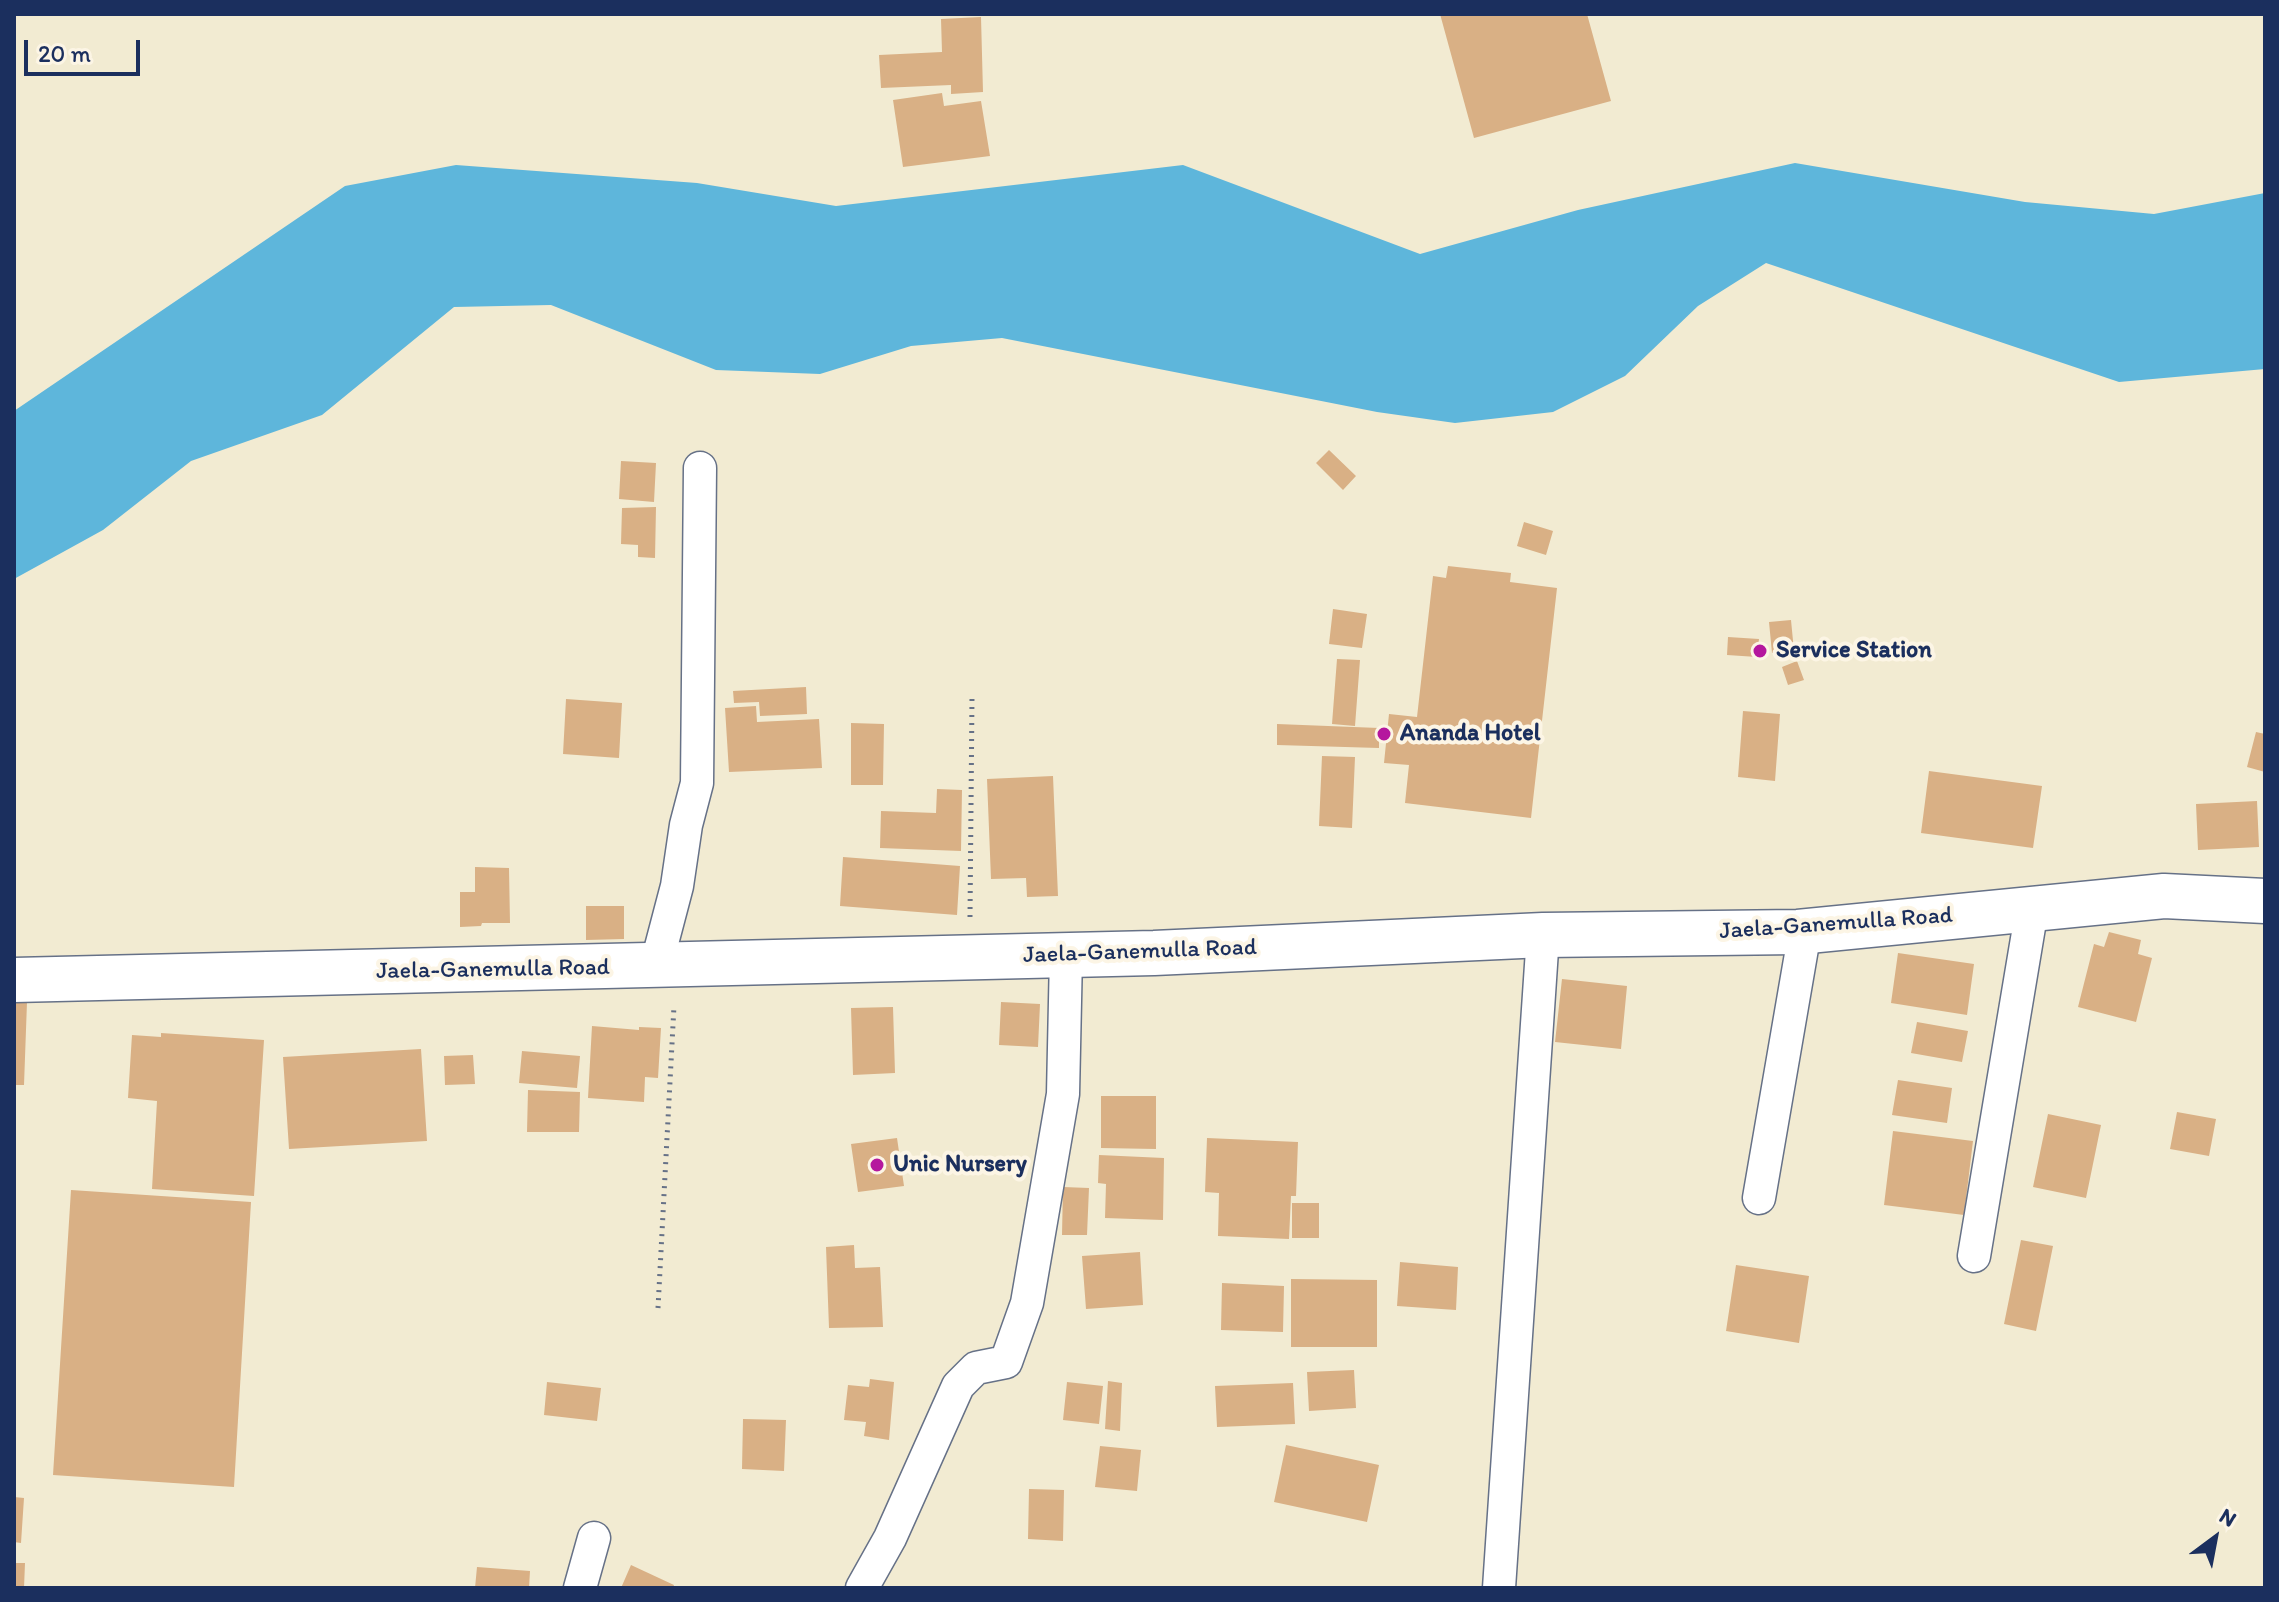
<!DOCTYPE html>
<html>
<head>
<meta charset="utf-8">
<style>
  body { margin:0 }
  #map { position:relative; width:2279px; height:1602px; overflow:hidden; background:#f2ebd2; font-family:Itim,sans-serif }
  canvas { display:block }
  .frame { position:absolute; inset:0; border:16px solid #1b2f5e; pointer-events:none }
  .north { position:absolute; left:2175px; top:1498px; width:80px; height:80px; -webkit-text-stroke:6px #fcf5e5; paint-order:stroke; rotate:32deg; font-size:22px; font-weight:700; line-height:32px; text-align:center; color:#1b2f5e }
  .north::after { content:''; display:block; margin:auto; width:28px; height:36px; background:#1b2f5e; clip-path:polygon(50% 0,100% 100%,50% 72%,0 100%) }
  .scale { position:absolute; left:24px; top:40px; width:116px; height:36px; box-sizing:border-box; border:4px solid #1b2f5e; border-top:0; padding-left:10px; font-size:24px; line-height:28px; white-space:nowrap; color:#1b2f5e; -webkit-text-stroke:6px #fcf5e5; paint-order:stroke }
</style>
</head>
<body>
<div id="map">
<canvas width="2279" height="1602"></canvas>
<div class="frame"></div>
<div class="north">N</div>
<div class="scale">20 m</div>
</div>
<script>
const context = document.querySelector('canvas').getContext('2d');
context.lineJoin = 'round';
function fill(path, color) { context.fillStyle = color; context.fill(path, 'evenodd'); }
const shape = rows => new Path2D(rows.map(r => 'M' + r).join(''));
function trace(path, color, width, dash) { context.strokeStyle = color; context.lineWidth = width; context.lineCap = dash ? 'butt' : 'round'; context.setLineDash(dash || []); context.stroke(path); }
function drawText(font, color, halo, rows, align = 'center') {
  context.font = font + ' Itim,sans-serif'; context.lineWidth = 8; context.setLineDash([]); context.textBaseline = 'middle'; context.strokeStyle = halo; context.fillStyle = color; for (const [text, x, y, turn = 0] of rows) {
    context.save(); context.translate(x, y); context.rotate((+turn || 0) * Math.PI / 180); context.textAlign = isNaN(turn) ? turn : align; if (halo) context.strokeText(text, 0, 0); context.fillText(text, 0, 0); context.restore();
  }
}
fill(shape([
  [1795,163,2025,202,2154,214,2265,193,2265,369,2119,382,1766,263,1698,306,1625,376,1553,412,1455,423,1377,412,1002,338,911,346,820,374,716,370,551,305,454,307,322,415,191,461,103,530,14,579,14,411,345,186,456,165,697,183,836,206,1183,165,1420,254,1578,210]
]), '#5eb6db');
fill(shape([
  [1440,14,1587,14,1611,101,1474,138],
  [981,17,983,92,951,94,951,85,881,88,879,55,942,52,941,19],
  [942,93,944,106,981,101,990,156,903,167,893,100],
  [1329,450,1356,476,1343,490,1316,463],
  [621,461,656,463,654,502,619,499],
  [656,507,655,558,638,557,638,545,621,544,622,508],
  [1524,522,1553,531,1546,555,1517,546],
  [1448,566,1511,573,1510,582,1557,588,1531,818,1405,803,1409,765,1384,763,1389,714,1417,717,1433,576,1446,578],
  [1333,609,1367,614,1362,648,1329,644],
  [1791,620,1794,651,1772,653,1769,622],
  [1728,637,1759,639,1757,657,1727,655],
  [1337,659,1360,660,1355,726,1332,724],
  [1797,661,1804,680,1788,685,1782,667],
  [806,687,807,714,760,716,759,702,734,703,733,691],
  [566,699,622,703,619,758,563,754],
  [756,706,757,722,819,719,822,768,729,772,725,708],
  [1743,711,1780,714,1775,781,1738,777],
  [851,723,884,724,883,785,851,785],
  [1277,724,1379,728,1379,748,1277,745],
  [2256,732,2265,734,2265,772,2247,767],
  [1322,756,1355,757,1352,828,1319,826],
  [1929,771,2042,786,2033,848,1921,833],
  [1053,776,1058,896,1027,897,1026,878,991,879,987,779],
  [937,789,962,790,961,851,880,848,881,811,936,813],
  [2257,801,2259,847,2198,850,2196,804],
  [843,857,960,866,957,915,840,906],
  [475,867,509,868,510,923,482,923,481,926,460,927,460,892,475,892],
  [586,906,624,906,624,939,586,940],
  [2109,932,2141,940,2138,954,2152,958,2136,1022,2078,1007,2094,944,2104,947],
  [1898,953,1974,964,1967,1015,1891,1003],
  [1562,979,1627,986,1621,1049,1555,1042],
  [14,1002,27,1002,24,1085,14,1085],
  [1001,1002,1040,1004,1038,1047,999,1045],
  [893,1007,895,1073,853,1075,851,1008],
  [1917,1022,1968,1031,1962,1062,1911,1053],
  [592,1026,639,1030,639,1027,661,1028,658,1078,645,1077,644,1102,588,1098],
  [161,1033,264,1040,254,1196,152,1189,157,1101,128,1098,132,1035,161,1037],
  [421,1049,427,1141,289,1149,283,1057],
  [522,1051,580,1056,577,1088,519,1083],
  [473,1055,475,1084,445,1085,444,1056],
  [1898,1080,1952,1088,1947,1123,1892,1115],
  [528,1090,580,1092,579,1132,527,1132],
  [1101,1096,1156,1096,1156,1149,1101,1148],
  [2177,1112,2216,1119,2209,1156,2170,1149],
  [2048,1114,2101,1125,2086,1198,2033,1187],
  [1893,1131,1973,1141,1964,1215,1884,1205],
  [897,1138,904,1186,858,1192,851,1144],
  [1207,1138,1298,1142,1296,1196,1291,1196,1289,1239,1218,1236,1219,1193,1205,1192],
  [1099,1155,1164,1158,1163,1220,1105,1218,1106,1184,1098,1183],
  [1063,1187,1089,1188,1087,1235,1062,1235],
  [71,1190,251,1202,234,1487,53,1475],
  [1292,1203,1319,1203,1319,1238,1292,1238],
  [2021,1240,2053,1246,2036,1331,2004,1324],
  [854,1245,855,1268,880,1267,883,1327,829,1328,826,1247],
  [1140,1252,1143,1305,1086,1309,1082,1256],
  [1400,1262,1458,1267,1456,1310,1397,1306],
  [1736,1265,1809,1276,1799,1343,1726,1331],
  [1291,1279,1377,1280,1377,1347,1291,1347],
  [1222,1283,1284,1286,1283,1332,1221,1330],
  [1354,1370,1356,1408,1309,1411,1307,1372],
  [870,1379,894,1382,889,1440,864,1436,866,1422,844,1420,848,1385,869,1387],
  [1108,1381,1122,1383,1120,1431,1105,1429],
  [547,1382,601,1388,597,1421,544,1415],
  [1067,1382,1103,1386,1099,1424,1063,1420],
  [1293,1383,1295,1424,1217,1427,1215,1386],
  [743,1419,786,1420,784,1471,742,1469],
  [1286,1445,1379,1465,1367,1522,1274,1502],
  [1100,1446,1141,1450,1137,1491,1095,1487],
  [1029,1489,1064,1490,1063,1541,1028,1539],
  [14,1497,24,1498,21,1543,14,1542],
  [14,1563,25,1563,24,1588,14,1588],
  [631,1565,674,1585,673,1588,621,1588],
  [477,1567,530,1571,529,1588,475,1588]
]), '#d9b085');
const minor = shape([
  [656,966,677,886,686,825,697,783,700,468],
  [1759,1198,1805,931],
  [1974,1256,2032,909],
  [580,1588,594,1538],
  [862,1588,890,1538,958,1386,976,1368,1006,1362,1027,1303,1063,1094,1066,955],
  [1499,1588,1543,935]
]);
const secondary = shape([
  [14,980,1154,953,1543,935,1798,932,2164,896,2265,901]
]);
trace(minor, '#667187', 35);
trace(secondary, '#667187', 47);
trace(shape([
  [970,917,972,697],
  [658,1308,674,1006]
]), '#667187', 5, [2, 6]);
trace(minor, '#fff', 32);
trace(secondary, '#fff', 44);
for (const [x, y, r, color] of [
  [1760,651,8,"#b5179e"],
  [1384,734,8,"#b5179e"],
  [877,1165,8,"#b5179e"]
]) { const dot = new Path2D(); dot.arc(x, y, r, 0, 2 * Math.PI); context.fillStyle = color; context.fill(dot); trace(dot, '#fcf5e5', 3); }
drawText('bold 24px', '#1b2f5e', '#fcf5e5', [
  ["Service Station",1776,651],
  ["Ananda Hotel",1400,734],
  ["Unic Nursery",893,1165]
], 'left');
drawText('24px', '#1b2f5e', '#fcf5e5', [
  ["Jaela-Ganemulla Road",1836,924,-4],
  ["Jaela-Ganemulla Road",1140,952,-2],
  ["Jaela-Ganemulla Road",493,970,-1]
]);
</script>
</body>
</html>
